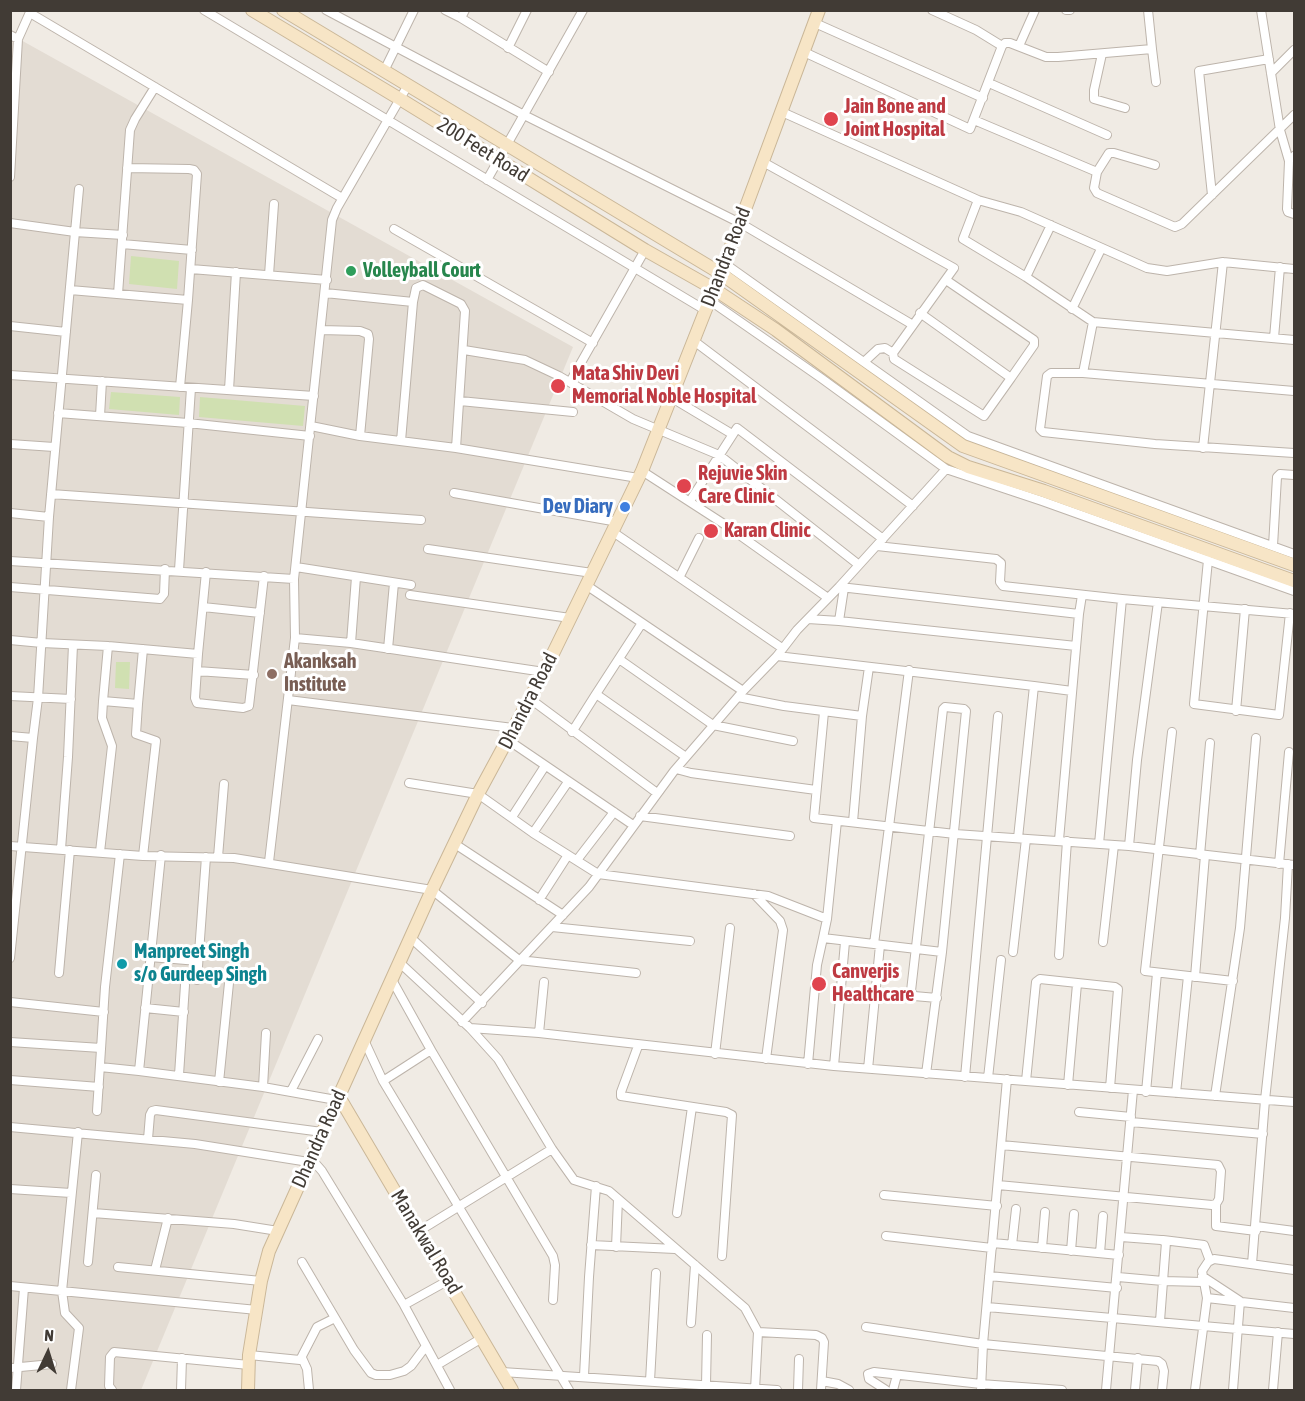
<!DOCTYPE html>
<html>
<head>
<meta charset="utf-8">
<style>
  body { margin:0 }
  #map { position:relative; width:1305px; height:1401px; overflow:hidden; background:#f0ebe4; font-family:"Asap Condensed",sans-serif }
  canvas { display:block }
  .frame { position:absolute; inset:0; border:12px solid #413b35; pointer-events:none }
  .north { position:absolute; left:18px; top:1323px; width:60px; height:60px; -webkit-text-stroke:4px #fff; paint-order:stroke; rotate:4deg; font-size:16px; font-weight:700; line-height:24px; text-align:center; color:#413b35 }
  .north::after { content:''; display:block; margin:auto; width:21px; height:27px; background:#413b35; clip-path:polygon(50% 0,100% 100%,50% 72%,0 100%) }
</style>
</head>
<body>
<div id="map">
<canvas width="1305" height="1401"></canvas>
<div class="frame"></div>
<div class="north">N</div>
</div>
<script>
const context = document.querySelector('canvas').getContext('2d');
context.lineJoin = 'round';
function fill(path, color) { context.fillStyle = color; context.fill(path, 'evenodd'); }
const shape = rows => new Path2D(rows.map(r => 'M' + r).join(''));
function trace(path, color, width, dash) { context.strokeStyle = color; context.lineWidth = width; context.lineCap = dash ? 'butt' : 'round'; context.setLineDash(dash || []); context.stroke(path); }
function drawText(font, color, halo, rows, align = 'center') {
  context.font = font + ' "Asap Condensed",sans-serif'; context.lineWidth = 6; context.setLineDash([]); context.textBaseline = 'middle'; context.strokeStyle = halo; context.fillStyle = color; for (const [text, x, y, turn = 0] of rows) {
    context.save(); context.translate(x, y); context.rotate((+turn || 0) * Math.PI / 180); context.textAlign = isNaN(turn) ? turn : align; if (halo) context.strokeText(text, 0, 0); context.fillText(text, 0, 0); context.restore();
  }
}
fill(shape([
  [10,34,573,347,141,1390,11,1390]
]), '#e3dcd3');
fill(shape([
  [131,256,179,261,177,289,129,284],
  [111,392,180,397,179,415,109,409],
  [200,397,305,406,303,426,199,417],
  [116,662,130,662,129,689,115,688]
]), '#d0e0b1');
const street = shape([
  [204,10,705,310],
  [326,10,524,115,740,223,913,325],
  [445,10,461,18],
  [465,10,461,18,549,72],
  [932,10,976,30,1002,46],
  [1066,10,1070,10],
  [1261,10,1280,130,1289,161,1294,156],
  [30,13,342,198],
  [815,23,983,98],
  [10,35,18,39,31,10],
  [1019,46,1035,10],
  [508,48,527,10],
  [1152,49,1156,82],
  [804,52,970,129,1002,46,1005,43,1010,43,1046,57,1058,57,1152,49,1148,10],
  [1102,54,1094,90,1094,99,1125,108],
  [384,71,414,10],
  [1271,73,1294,50],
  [989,83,1107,135],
  [782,112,978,200,963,239,1026,277,1093,322,1294,340],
  [974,120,1097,172,1094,188,1097,193,1175,227,1182,224,1294,115],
  [1289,161,1287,209,1288,212,1294,214],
  [763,162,954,268,893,353,885,348,878,349,864,362],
  [1097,172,1109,153,1114,153,1155,165],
  [10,177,18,39],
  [487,180,583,10],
  [79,189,75,232,123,235],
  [1212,195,1199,71,1269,59],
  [978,200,1021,212,1147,268,1167,271,1223,262,1294,269],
  [10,223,75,232,49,517,10,513],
  [394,229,593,343],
  [122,244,192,250],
  [724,263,968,436,1294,554],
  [191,269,327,280],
  [269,275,274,204],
  [1026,277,1051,225],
  [70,290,188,300,197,174,194,170,189,169,127,168],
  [325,293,413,302,401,441],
  [118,294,130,130,135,119,155,87],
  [709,300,821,378,946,469,1042,501,1294,591],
  [413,302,416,288,423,285,461,304,465,311,456,448],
  [1072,309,1101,249],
  [920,313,1011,378,1034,345,1034,340,946,280],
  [10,326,66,332],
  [321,330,360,331,368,334,369,339,360,436],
  [1274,338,1280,267],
  [694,341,913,506],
  [464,350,525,360,559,376,633,419,719,455,859,565],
  [893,353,894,359,984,416,1011,378],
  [1083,373,1093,322],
  [10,375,314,396],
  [570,382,645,250],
  [180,387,188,300],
  [229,390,236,272],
  [1294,391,1083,373,1051,373,1047,376,1040,429,1043,432,1155,444,1294,453],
  [672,398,732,434],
  [460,401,573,412],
  [58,413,188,423,310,436],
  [100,416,102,381],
  [311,426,360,436,456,448,638,478],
  [10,444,54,447],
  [1203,448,1223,262],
  [642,471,724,524,828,598],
  [454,493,618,522],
  [51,494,421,520],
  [690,501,737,428,883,539],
  [613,532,782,648],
  [877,546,996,559,1001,563,1000,582,1003,586,1122,599,1294,614],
  [1273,546,1277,477,1280,474,1294,475],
  [428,549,592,573],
  [1208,560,1194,704,1279,715,1290,613],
  [10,561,294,579,332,220,337,208,408,85],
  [296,567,411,585],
  [179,570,191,388],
  [680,576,699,538],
  [586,585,743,691],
  [10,587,160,599,164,594,165,569],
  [840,587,1079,614,1082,595],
  [844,588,839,621,1076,646],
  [410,595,570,618],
  [203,607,260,613],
  [808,619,839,621],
  [642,623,596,694,686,757],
  [295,638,351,643,544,672],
  [10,640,42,643,108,646,198,654,206,572],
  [351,643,356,577],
  [108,646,103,701,138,704,143,649],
  [388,649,394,583],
  [198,654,195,698,197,703,243,708,249,706,264,576],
  [777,656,1034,686,1018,838],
  [619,659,713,725,793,741],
  [197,671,254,675],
  [1034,686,1072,691],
  [10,696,71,699],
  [738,697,784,706,862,716],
  [529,698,657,793],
  [288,700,513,728],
  [138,704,136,734,156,741,143,856],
  [1236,711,1245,609],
  [824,712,814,818,955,834,1129,846,1294,865],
  [572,732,596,694],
  [1172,732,1145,971,1233,981],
  [10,736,33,738,10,958],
  [33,738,38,698,49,517],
  [508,740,633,825],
  [676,769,691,773,816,790],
  [409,783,478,794,533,833,598,874,768,896,827,919],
  [640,816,790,836],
  [512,817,545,766],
  [837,821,827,919,823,938,942,952,926,1074],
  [853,822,862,716,869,667],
  [533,833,568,782],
  [1059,840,1079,614],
  [455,844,563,915],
  [1099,844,1122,599],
  [10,846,143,856,234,858,432,890,519,960,636,973],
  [1129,846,1137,760,1158,602],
  [61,849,68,757,73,645],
  [100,852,112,746,102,718,103,701],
  [161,855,139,1071,263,1087,336,1100],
  [1200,855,1210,743],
  [218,857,224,784],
  [577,860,614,812],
  [269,862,295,638,294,579],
  [1279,864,1289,752],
  [754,894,780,921,783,930,766,1059],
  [539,900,568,855],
  [552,927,690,941],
  [411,938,482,1003],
  [1103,942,1114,845],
  [874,944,909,670],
  [1013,952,1026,839],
  [1059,955,1067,841],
  [150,957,198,961],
  [400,963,470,1028,498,1059,552,1149,419,1231],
  [59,973,70,850],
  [1195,977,1205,855],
  [197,980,206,857],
  [392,980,431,1050],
  [937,998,914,996,911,991,943,709,945,707,964,709,966,711,942,952],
  [10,1002,104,1012],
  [145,1008,184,1012],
  [462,1022,589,887,674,771,743,691,777,656,797,630,839,587,946,469],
  [470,1028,539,1033,834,1066,1294,1102],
  [539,1033,544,982],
  [364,1040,383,1081,569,1390],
  [10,1042,101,1048],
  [638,1046,621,1092,621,1096,726,1112,732,1115,722,1256],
  [715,1054,730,928],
  [808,1064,817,965,823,938],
  [834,1066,845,942],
  [100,1067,139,1071],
  [868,1069,880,945],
  [179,1075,185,985],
  [965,1077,998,716],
  [988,1078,1001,960],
  [10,1080,99,1087],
  [383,1081,431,1050,553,1256,555,1265,553,1300],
  [1026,1081,1036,982,1040,979,1115,987,1118,989,1110,1088],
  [219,1082,229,983],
  [1068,1085,1077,984],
  [263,1087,266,1033],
  [291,1091,318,1039],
  [1146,1092,1157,973],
  [1176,1093,1188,976],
  [1215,1096,1240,928,1256,738],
  [97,1111,105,987,120,854],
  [1079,1112,1131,1117],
  [1131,1122,1263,1134],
  [10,1127,195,1144,315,1163,322,1171,404,1305,450,1390],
  [148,1139,150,1115,152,1111,156,1110,322,1132],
  [552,1149,574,1180,609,1191,745,1308,758,1332,755,1390],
  [998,1185,1212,1205,1216,1204,1219,1199,1221,1171,1218,1165,1001,1145],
  [10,1189,71,1193],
  [884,1195,997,1206],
  [1216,1204,1216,1226,1256,1231],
  [93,1213,234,1224,278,1231],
  [677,1213,692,1107],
  [1256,1226,1294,1231],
  [886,1236,992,1248],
  [1121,1237,1161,1240,1166,1242,1160,1321],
  [1163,1240,1204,1245,1210,1261],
  [993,1243,1119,1255],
  [591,1245,675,1249],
  [1012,1245,1016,1209],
  [616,1247,618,1199],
  [1042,1248,1045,1212],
  [1071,1251,1074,1214],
  [1100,1253,1103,1216],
  [88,1262,96,1175],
  [302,1262,354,1350,371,1373,376,1375,390,1375,404,1371,411,1366,426,1346],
  [1252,1264,1265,1100,1285,918,1288,864],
  [118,1267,261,1281],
  [155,1270,168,1218],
  [989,1276,1117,1288],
  [1202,1276,1240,1301,1233,1390],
  [1118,1277,1163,1281,1203,1282],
  [10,1286,257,1310],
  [1207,1298,1202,1271,1208,1262,1214,1259,1294,1270],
  [404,1305,449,1280],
  [987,1307,1294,1334],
  [691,1323,695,1265],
  [866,1327,983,1344,1158,1361,1162,1364,1164,1371,1162,1390],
  [758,1332,816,1335,822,1338,824,1342,821,1390],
  [249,1355,300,1360,317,1327,335,1318],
  [302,1358,307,1369,309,1390],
  [437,1365,482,1338],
  [10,1368,52,1364],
  [502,1372,777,1390],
  [584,1376,589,1277,596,1186],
  [650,1381,656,1273],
  [822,1381,838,1384,849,1390],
  [706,1385,707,1335],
  [16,1390,24,1288],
  [71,1390,79,1328,65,1313,62,1291,78,1132],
  [112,1390,109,1386,110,1357,114,1352,249,1365],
  [181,1390,182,1358],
  [798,1390,799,1359],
  [886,1390,869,1379,868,1374,874,1372,981,1384,1062,1390],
  [893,1390,897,1375],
  [981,1390,983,1344,1007,1079],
  [1106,1390,1133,1090],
  [1135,1390,1138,1358],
  [1195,1390,1207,1298,1294,1308],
  [1273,1390,1278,1332]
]);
const secondary = shape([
  [252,10,400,99,645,250,714,289,776,330,948,457,968,467,1044,491,1294,581],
  [283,10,720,273,963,446,1294,565],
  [338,1095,512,1390],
  [248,1390,249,1355,261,1281,269,1251,432,890,478,794,544,672,642,471,740,223,819,10]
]);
trace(street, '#bdb4ab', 10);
trace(secondary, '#cab798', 14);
trace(street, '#fff', 8);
trace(secondary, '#f7e5c6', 12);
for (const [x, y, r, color] of [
  [831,119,8,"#e0444e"],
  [351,271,6,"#2e9e5b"],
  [558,386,8,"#e0444e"],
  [684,486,8,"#e0444e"],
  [625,507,6,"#3f7fe0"],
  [711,531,8,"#e0444e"],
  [272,674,6,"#8d6e63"],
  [122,964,6,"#0f9aa8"],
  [819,984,8,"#e0444e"]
]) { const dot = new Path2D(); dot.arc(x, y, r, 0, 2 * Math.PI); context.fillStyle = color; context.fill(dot); trace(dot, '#fff', 2); }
drawText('bold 20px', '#be3a42', '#fff', [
  ["Jain Bone and",844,107],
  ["Joint Hospital",844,130],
  ["Mata Shiv Devi",572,374],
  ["Memorial Noble Hospital",572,397],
  ["Rejuvie Skin",698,474],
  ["Care Clinic",698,497],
  ["Karan Clinic",724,531],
  ["Canverjis",832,972],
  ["Healthcare",832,995]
], 'left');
drawText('20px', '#413b35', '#fff', [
  ["200 Feet Road",483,150,32],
  ["Dhandra Road",726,257,-69],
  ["Dhandra Road",528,701,-63],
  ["Dhandra Road",319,1139,-66],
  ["Manakwal Road",426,1242,59]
]);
drawText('bold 20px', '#27864d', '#fff', [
  ["Volleyball Court",363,271]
], 'left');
drawText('bold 20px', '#366cbe', '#fff', [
  ["Dev Diary",613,507]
], 'right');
drawText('bold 20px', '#785e54', '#fff', [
  ["Akanksah",284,662],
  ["Institute",284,685]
], 'left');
drawText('bold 20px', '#0d838f', '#fff', [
  ["Manpreet Singh",134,952],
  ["s/o Gurdeep Singh",134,975]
], 'left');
</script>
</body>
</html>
